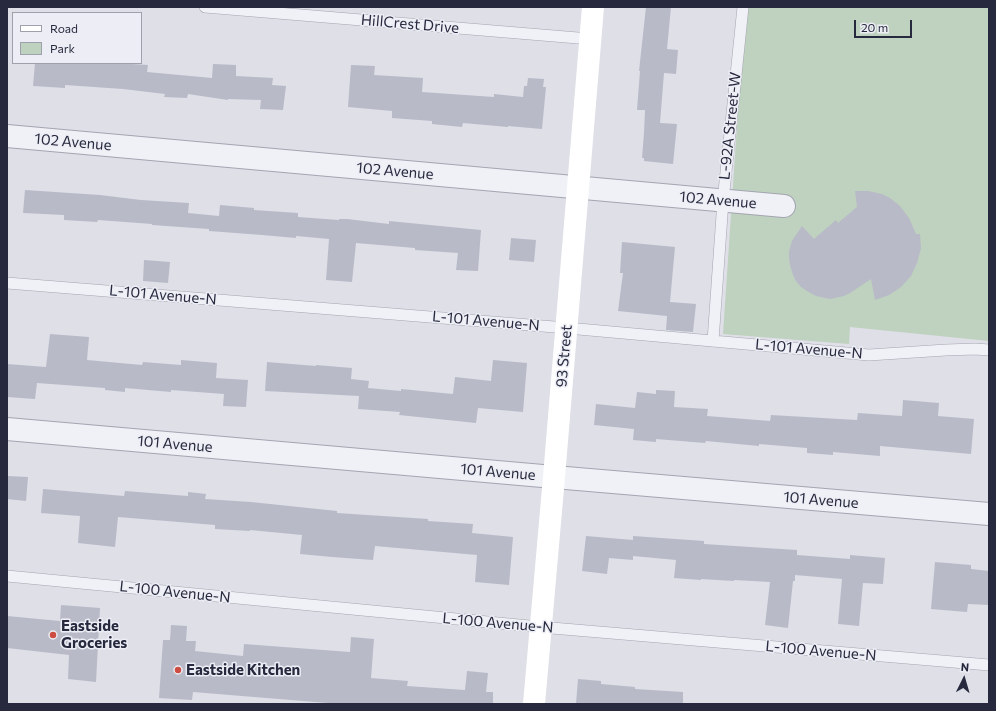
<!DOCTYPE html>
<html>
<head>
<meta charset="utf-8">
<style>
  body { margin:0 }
  #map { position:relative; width:996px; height:711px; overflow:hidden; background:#dedfe7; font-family:Commissioner,sans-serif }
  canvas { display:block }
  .frame { position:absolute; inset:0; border:8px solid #272a3e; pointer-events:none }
  .legend { position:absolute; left:12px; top:12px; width:130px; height:52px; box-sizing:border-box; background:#edeef5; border:1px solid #9ea0ac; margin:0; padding:5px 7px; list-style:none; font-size:12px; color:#272a3e }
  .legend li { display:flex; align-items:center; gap:8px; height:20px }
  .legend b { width:20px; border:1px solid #9ea0ac }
  .north { position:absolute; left:944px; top:659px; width:40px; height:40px; -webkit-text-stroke:3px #edeef5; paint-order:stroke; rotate:5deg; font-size:11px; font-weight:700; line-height:16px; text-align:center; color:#272a3e }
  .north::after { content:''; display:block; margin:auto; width:14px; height:18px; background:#272a3e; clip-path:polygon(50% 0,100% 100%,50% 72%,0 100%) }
  .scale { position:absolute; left:854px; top:20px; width:58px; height:18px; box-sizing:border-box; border:2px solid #272a3e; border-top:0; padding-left:5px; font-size:12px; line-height:14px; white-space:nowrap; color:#272a3e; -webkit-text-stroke:3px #edeef5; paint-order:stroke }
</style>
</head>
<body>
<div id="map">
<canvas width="996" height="711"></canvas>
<div class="frame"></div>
<ul class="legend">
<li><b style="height:5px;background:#fff"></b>Road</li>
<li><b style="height:11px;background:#bfd1bf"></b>Park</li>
</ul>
<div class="north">N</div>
<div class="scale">20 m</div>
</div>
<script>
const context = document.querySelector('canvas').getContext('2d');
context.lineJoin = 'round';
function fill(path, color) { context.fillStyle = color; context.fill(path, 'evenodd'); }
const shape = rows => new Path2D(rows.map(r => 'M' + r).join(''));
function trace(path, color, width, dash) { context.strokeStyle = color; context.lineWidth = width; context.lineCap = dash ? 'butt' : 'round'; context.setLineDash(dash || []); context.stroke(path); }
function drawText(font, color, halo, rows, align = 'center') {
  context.font = font + ' Commissioner,sans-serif'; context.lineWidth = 3; context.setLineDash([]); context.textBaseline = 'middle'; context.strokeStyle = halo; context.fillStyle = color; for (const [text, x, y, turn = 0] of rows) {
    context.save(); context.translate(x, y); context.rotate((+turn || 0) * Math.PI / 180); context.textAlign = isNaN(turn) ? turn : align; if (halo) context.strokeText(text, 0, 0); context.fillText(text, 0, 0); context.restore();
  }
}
fill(shape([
  [745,7,989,7,989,341,850,327,849,344,723,334]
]), '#bfd1bf');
fill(shape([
  [646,7,671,7,667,49,678,50,676,74,664,73,660,123,677,124,673,164,644,161,644,158,642,158,644,133,645,110,637,110,640,71,639,71],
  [35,63,116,63,148,65,147,72,212,78,213,64,236,65,236,76,273,78,272,85,286,86,283,110,260,109,261,100,228,99,228,100,188,94,187,98,164,97,165,94,123,89,65,85,65,88,33,86],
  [351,65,375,66,374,75,423,78,422,92,494,97,494,94,523,97,524,86,527,86,528,78,544,79,543,87,546,87,542,129,508,126,508,127,463,123,462,127,432,124,432,121,392,118,392,111,348,107],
  [25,190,100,195,141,200,189,203,188,213,219,216,220,205,254,208,254,210,298,213,298,217,339,220,339,219,347,219,389,224,389,221,481,230,478,271,456,270,458,253,415,250,415,248,356,243,352,282,326,280,329,239,296,236,296,238,262,235,209,231,209,229,152,225,152,224,98,220,97,222,64,220,64,215,23,213],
  [855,191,868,191,882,194,890,198,900,206,909,218,916,234,920,234,921,248,917,263,911,276,901,287,889,295,875,300,871,279,850,293,844,296,830,299,816,296,807,291,801,287,796,281,793,275,790,265,789,258,789,251,792,241,802,226,814,239,836,220,838,223,857,207],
  [511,238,536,240,534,262,509,260],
  [622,242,675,247,670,302,696,304,693,332,666,330,667,316,618,311,623,273,620,273],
  [144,260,170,262,168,283,143,281],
  [50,334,89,337,87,360,142,365,143,362,181,365,181,360,217,363,216,378,248,380,246,407,223,406,224,394,171,390,171,392,125,388,125,392,105,390,105,388,37,383,35,399,7,397,7,364,46,367],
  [493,360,527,363,523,412,478,408,476,423,399,415,400,412,358,409,359,396,265,391,267,362,316,366,316,365,352,368,351,379,369,381,368,388,401,391,401,389,453,394,455,377,491,381],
  [656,390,675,391,674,407,708,409,707,416,770,421,771,415,857,420,858,413,902,416,903,400,939,403,938,416,974,419,971,454,880,446,880,456,833,452,833,455,807,453,807,448,759,444,759,446,706,441,705,443,656,439,656,442,633,440,634,429,594,425,596,404,635,408,637,392,656,394],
  [7,476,28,477,26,501,7,499],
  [43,489,124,496,125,491,188,496,188,492,206,494,205,499,251,502,337,511,337,513,428,519,428,521,473,524,472,533,513,537,509,585,475,582,477,555,375,546,373,560,332,557,300,554,302,535,250,530,250,531,215,529,215,525,118,517,115,547,78,543,80,516,41,513],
  [586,536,633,540,633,536,704,541,704,544,797,550,797,555,850,559,850,555,885,558,883,584,863,583,859,626,838,624,842,579,795,575,795,581,793,581,788,628,765,625,770,582,734,580,734,581,701,579,701,580,674,578,676,560,633,556,633,560,609,558,607,574,582,571],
  [935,562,971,565,971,569,989,571,989,605,968,604,967,612,931,609],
  [61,605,100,608,96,682,68,679,69,655,7,648,7,616,60,621],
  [171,625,187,626,186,641,196,641,195,651,243,656,244,644,350,652,351,637,374,639,371,678,408,681,407,686,465,690,467,671,488,673,486,692,493,692,493,704,340,704,193,692,192,700,159,698,163,640,170,640],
  [578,679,601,681,601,684,635,687,635,689,683,692,683,704,576,704]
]), '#b8bac7');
const lane = shape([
  [205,7,590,39],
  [7,283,567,328,869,355,946,350,975,349,989,350],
  [713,341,723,201,743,7],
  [7,576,540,627,989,665]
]);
const street = shape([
  [7,136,784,206],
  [7,429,554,477,989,514]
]);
trace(lane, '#a3a5b1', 12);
trace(street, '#a3a5b1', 24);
trace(lane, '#f0f1f6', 11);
trace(street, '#f0f1f6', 22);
trace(shape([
  [534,704,554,477,593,7]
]), '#fff', 22);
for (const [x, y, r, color] of [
  [53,635,4,"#cd4d42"],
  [178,670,4,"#cd4d42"]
]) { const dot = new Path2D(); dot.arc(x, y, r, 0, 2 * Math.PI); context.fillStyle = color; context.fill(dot); trace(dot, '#edeef5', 1.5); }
drawText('15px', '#272a3e', '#edeef5', [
  ["HillCrest Drive",410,24,5],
  ["L-92A Street-W",730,126,-84],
  ["102 Avenue",73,142,5],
  ["102 Avenue",395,171,5],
  ["102 Avenue",718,200,5],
  ["L-101 Avenue-N",163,295,5],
  ["L-101 Avenue-N",486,321,5],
  ["L-101 Avenue-N",809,349,5],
  ["93 Street",564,356,-85],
  ["101 Avenue",175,444,5],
  ["101 Avenue",498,472,5],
  ["101 Avenue",821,500,5],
  ["L-100 Avenue-N",175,592,6],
  ["L-100 Avenue-N",498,623,5],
  ["L-100 Avenue-N",821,651,5]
]);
drawText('bold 15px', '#272a3e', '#edeef5', [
  ["Eastside",61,626],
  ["Groceries",61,643],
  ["Eastside Kitchen",186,670]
], 'left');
</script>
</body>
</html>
